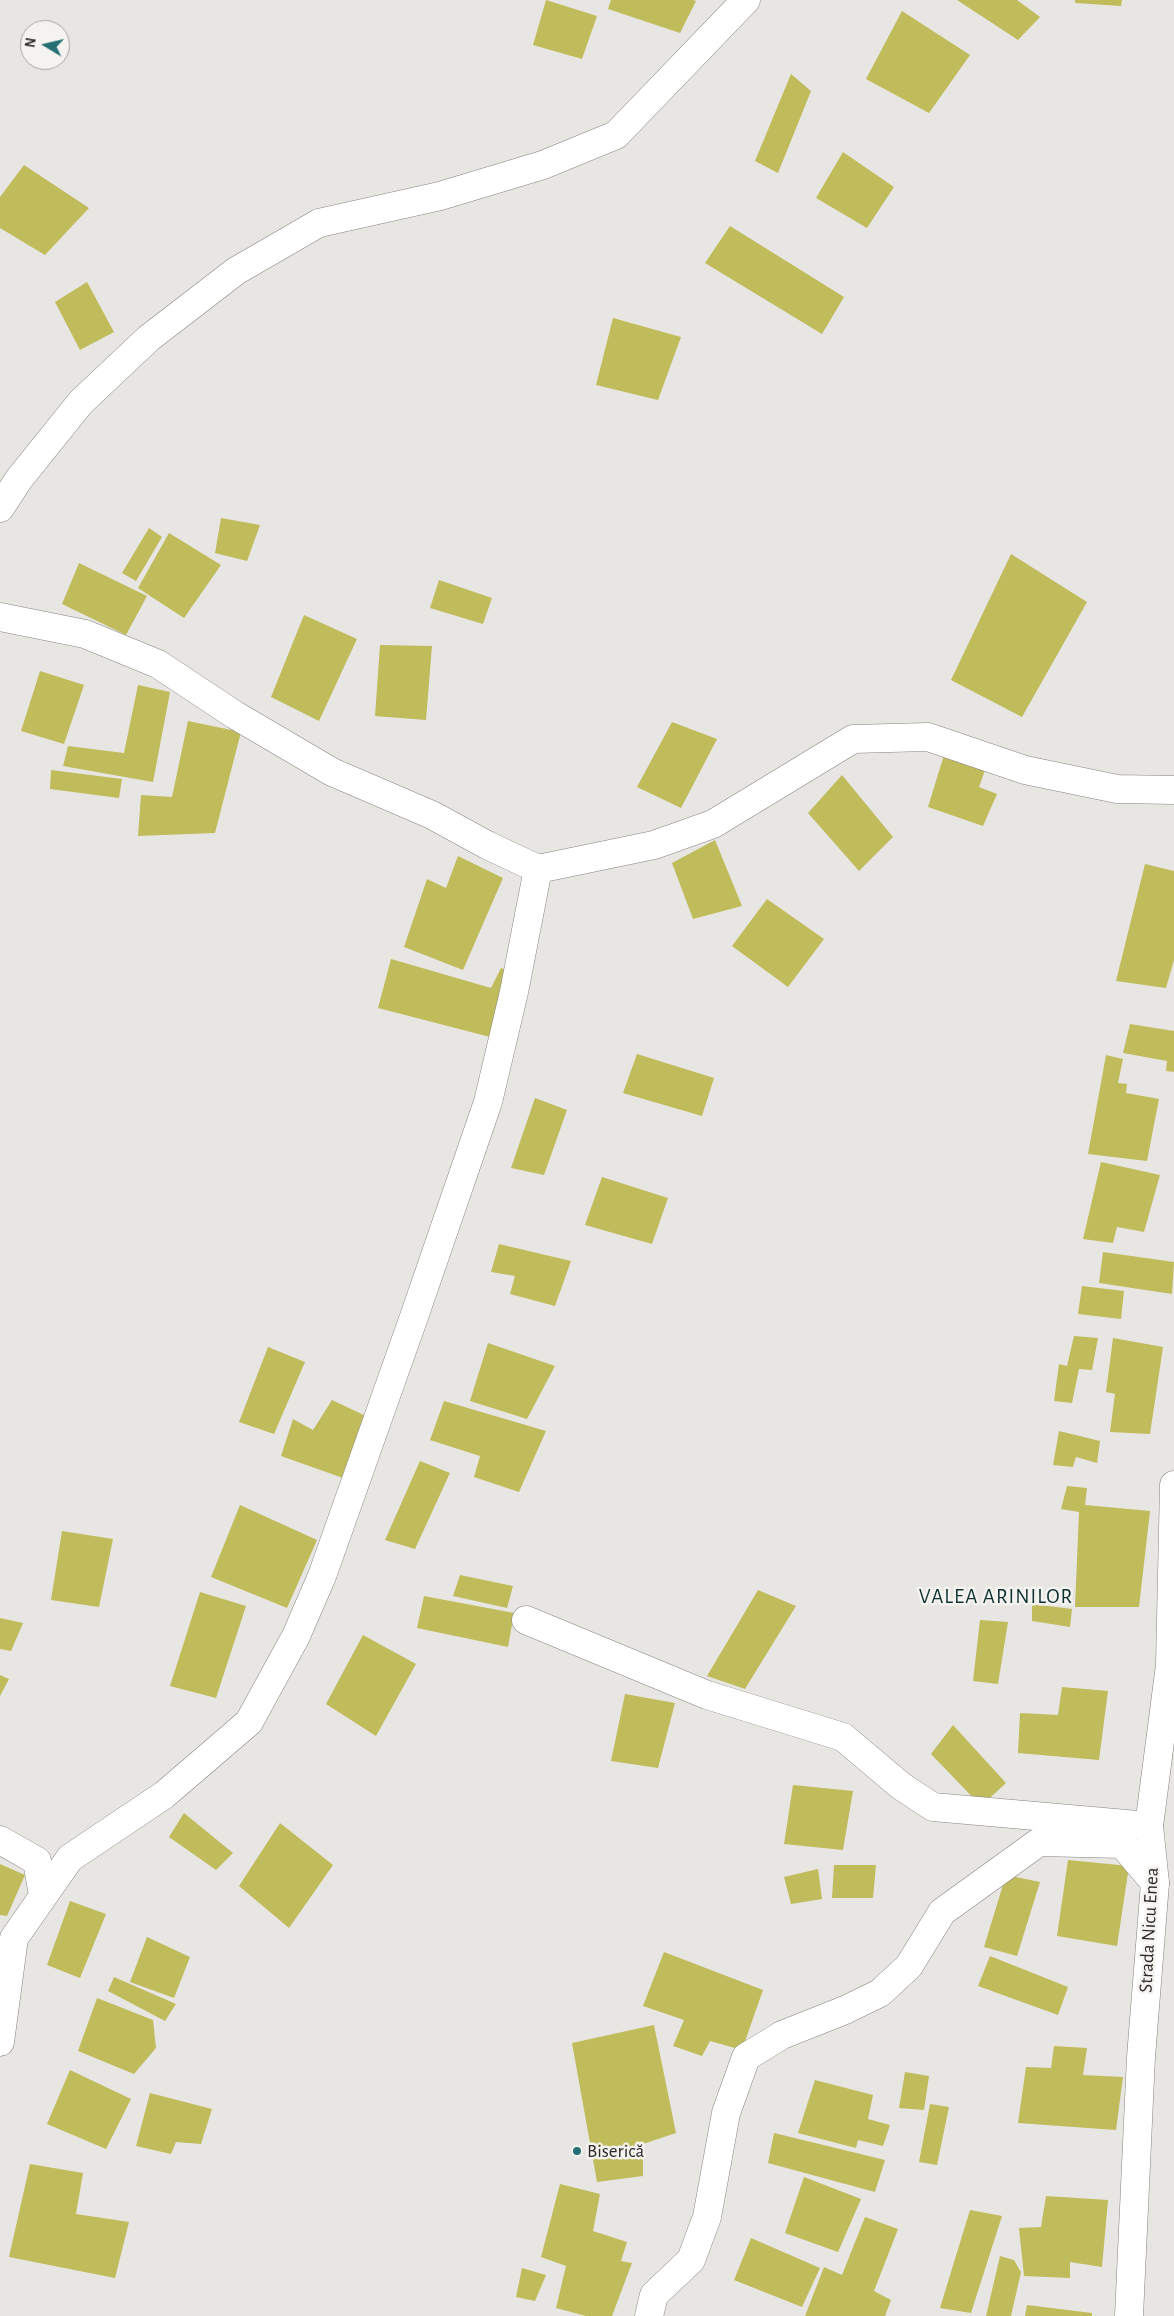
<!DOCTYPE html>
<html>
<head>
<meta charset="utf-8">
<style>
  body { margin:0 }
  #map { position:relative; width:1174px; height:2316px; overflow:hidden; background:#e8e6e2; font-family:"Alegreya Sans",sans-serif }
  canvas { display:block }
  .north { position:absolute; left:20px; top:20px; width:50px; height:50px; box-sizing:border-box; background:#f5f3ef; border:1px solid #a5a3a0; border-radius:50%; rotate:279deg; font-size:14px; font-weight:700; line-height:20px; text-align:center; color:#2c2b2a }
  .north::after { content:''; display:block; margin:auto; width:18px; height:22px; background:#257073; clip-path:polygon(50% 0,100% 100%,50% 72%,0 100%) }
</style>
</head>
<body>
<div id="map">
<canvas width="1174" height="2316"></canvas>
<div class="north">N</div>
</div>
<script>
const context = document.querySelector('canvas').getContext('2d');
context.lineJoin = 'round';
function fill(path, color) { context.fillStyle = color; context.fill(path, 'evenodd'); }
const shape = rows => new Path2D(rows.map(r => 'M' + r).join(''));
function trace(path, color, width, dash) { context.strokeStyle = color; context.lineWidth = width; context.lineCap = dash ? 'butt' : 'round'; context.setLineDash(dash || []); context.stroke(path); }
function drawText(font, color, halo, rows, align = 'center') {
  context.font = font + ' "Alegreya Sans",sans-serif'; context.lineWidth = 5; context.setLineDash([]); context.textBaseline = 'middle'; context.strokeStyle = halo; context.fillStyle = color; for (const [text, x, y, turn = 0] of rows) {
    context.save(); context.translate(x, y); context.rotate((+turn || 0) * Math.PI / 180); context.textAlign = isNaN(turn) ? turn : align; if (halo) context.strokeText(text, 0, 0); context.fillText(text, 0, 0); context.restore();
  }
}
fill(shape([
  [546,0,597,16,582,59,533,45],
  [611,0,693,0,696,1,680,33,608,9],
  [957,0,1017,0,1040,17,1018,40],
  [1075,0,1122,0,1121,6,1075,3],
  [902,11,970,55,929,113,866,79],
  [791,74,811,91,778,173,755,161],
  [843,152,894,187,867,228,816,198],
  [24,165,89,208,45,255,0,228,0,197],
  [730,226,844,297,822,334,705,263],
  [87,282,114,332,80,350,55,302],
  [613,318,681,337,658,400,596,385],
  [221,518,260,525,247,561,215,553],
  [149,528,162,537,136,581,122,573],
  [169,533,221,565,184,618,138,588],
  [1011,554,1087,602,1022,717,951,680],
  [79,563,147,596,126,635,62,604],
  [439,580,492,598,483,624,430,608],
  [304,615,357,639,319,721,271,697],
  [380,645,432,646,426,720,375,716],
  [40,671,84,685,64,744,21,731],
  [138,685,170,692,153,782,63,766,68,746,124,753],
  [188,721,241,732,215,833,138,836,141,795,172,797],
  [672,722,717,739,681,808,637,787],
  [944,755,985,770,979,787,997,794,983,826,928,807],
  [51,770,122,779,119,798,50,789],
  [842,775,893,837,859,871,808,813],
  [715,840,742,906,693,919,672,863],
  [458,856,503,878,463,970,404,947,427,879,446,888],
  [1145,864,1174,871,1174,960,1166,988,1116,981],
  [767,899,824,939,788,987,732,946],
  [391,959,491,988,501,968,513,973,494,1038,378,1008],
  [1130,1024,1174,1031,1174,1072,1166,1071,1167,1061,1123,1053],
  [637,1054,714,1078,702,1116,623,1093],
  [1106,1055,1123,1059,1118,1083,1127,1084,1126,1093,1159,1099,1147,1161,1088,1154],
  [535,1098,567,1110,544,1175,511,1168],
  [1101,1162,1160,1175,1144,1232,1117,1227,1113,1243,1083,1239],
  [602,1177,668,1198,652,1244,585,1225],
  [499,1244,571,1261,555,1306,510,1294,515,1276,491,1272],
  [1103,1252,1174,1262,1172,1294,1099,1283],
  [1082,1286,1124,1291,1121,1319,1078,1314],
  [1074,1336,1098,1338,1092,1370,1079,1369,1072,1403,1054,1401,1059,1364,1067,1366],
  [1113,1338,1163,1347,1150,1434,1110,1432,1115,1394,1106,1392],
  [488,1343,555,1366,527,1419,470,1401],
  [268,1347,305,1362,274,1434,239,1422],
  [332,1400,368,1417,343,1478,281,1456,293,1419,313,1430],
  [444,1401,546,1431,519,1492,474,1477,480,1456,430,1440],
  [1059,1431,1100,1441,1097,1463,1076,1457,1073,1467,1053,1465],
  [420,1461,450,1473,415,1549,385,1540],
  [1067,1486,1087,1488,1085,1505,1150,1511,1139,1607,1075,1607,1079,1512,1061,1509],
  [240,1505,317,1540,287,1608,211,1577],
  [62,1531,113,1539,99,1607,51,1600],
  [460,1575,513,1586,507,1608,453,1596],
  [758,1590,796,1606,745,1689,707,1676],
  [200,1592,246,1606,216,1698,170,1686],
  [424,1596,514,1613,508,1647,417,1628],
  [1032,1604,1072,1609,1070,1627,1032,1621],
  [0,1618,23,1623,11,1651,0,1649],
  [980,1620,1008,1622,998,1684,973,1681],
  [363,1635,416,1664,376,1736,326,1704],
  [0,1675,9,1679,0,1696],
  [1062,1687,1108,1691,1099,1760,1018,1753,1020,1713,1058,1715],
  [625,1694,675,1703,658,1768,611,1761],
  [953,1725,1006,1783,981,1806,931,1754],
  [793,1785,853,1791,843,1850,784,1844],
  [184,1813,233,1853,216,1870,169,1837],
  [280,1823,333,1865,289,1928,239,1886],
  [1068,1860,1129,1866,1117,1946,1057,1936],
  [0,1864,25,1875,7,1916,0,1915],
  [834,1865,876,1865,873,1898,832,1898],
  [818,1869,822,1899,791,1904,784,1877],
  [1006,1875,1040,1882,1017,1956,984,1947],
  [70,1901,106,1914,80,1978,47,1965],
  [147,1937,190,1957,174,1998,130,1982],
  [664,1952,763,1990,742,2050,710,2041,702,2056,673,2046,684,2020,643,2006],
  [990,1956,1068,1987,1058,2015,978,1986],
  [114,1977,176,2004,165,2021,108,1991],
  [97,1998,153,2020,156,2048,134,2074,78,2051],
  [654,2025,676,2133,643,2144,643,2176,597,2182,572,2043],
  [1054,2046,1087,2048,1083,2075,1123,2077,1116,2130,1018,2123,1026,2067,1051,2068],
  [70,2070,131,2099,106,2149,47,2124],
  [905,2072,929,2076,924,2110,899,2108],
  [815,2080,873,2095,868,2119,890,2125,883,2146,858,2140,856,2148,798,2133],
  [150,2093,212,2109,201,2144,176,2142,171,2154,136,2146],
  [930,2104,949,2107,937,2165,919,2162],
  [774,2133,885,2160,875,2192,768,2163],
  [30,2164,83,2173,76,2214,129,2222,115,2278,9,2257],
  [804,2177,861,2199,838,2252,785,2233],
  [560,2184,600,2194,593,2231,627,2242,621,2261,632,2263,612,2316,586,2316,556,2308,566,2266,541,2257],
  [1046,2196,1108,2200,1102,2267,1070,2262,1070,2278,1024,2276,1019,2228,1041,2227],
  [970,2210,1002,2216,971,2313,940,2308],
  [865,2217,898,2229,874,2291,891,2300,885,2316,805,2316,824,2267,842,2275],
  [751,2238,820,2268,802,2307,734,2280],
  [1000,2256,1014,2260,1021,2272,1011,2316,986,2316],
  [522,2268,546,2275,535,2301,516,2297],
  [1027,2305,1092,2313,1092,2316,1025,2316]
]), '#c0bb5b');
const minor = shape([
  [0,508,19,479,81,402,149,338,236,271,319,223,440,196,543,165,616,135,746,0],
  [0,617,85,634,158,664,235,715,332,772,432,815,487,845,538,869],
  [526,1620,707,1695,843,1737,901,1786,933,1807,1149,1826],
  [0,1840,37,1861,43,1895],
  [0,2042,14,1938,70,1858,164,1795,249,1722,296,1636,322,1576,415,1314,488,1102,514,992,538,869,654,845,713,824,853,739,928,737,1025,770,1117,789,1174,790],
  [649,2316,654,2295,691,2260,707,2217,726,2113,746,2057,782,2035,845,2010,880,1993,909,1966,942,1912,1039,1842,1122,1844,1155,1883]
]);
const tertiary = shape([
  [1129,2316,1141,2057,1155,1883,1149,1826,1170,1665,1174,1485]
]);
trace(minor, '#868480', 29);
trace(tertiary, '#868480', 29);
trace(minor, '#fff', 28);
trace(tertiary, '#fff', 28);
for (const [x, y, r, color] of [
  [577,2151,5,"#257073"]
]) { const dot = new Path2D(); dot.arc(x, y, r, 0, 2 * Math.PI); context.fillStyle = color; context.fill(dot); trace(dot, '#f5f3ef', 2); }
drawText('19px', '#2c2b2a', '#f5f3ef', [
  ["Strada Nicu Enea",1149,1930,-87]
]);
drawText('19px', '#2c2b2a', '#f5f3ef', [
  ["Biserică",587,2151]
], 'left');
context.letterSpacing = '1px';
drawText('21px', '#0f3233', '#f5f3ef', [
  ["VALEA ARINILOR",996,1597]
]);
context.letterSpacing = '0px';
</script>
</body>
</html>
